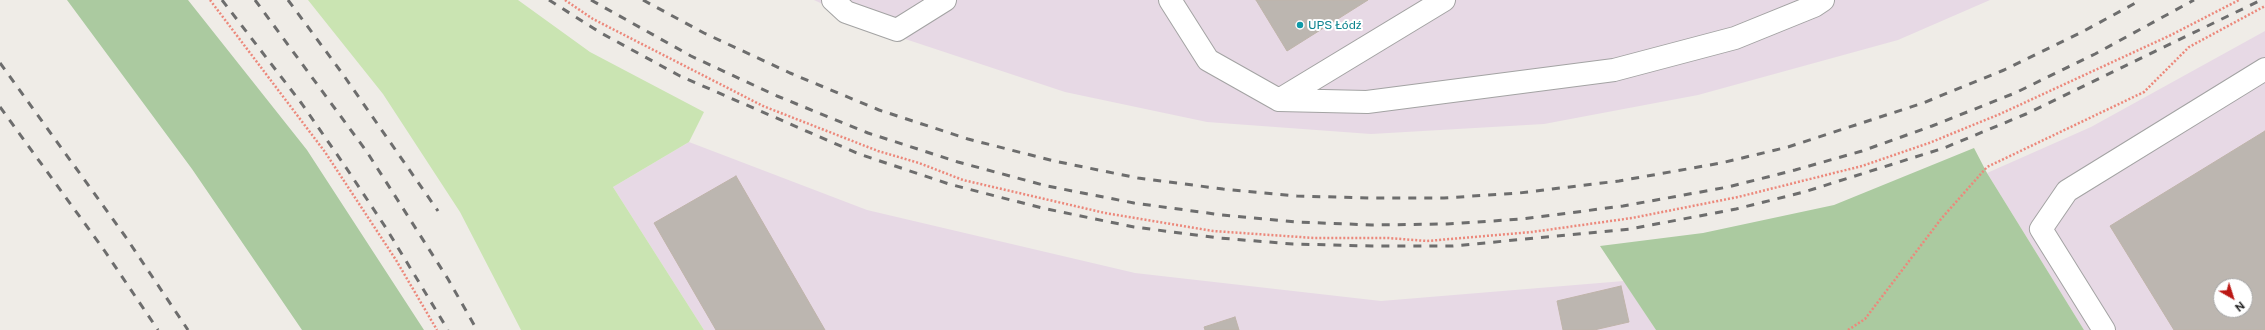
<!DOCTYPE html>
<html>
<head>
<meta charset="utf-8">
<style>
  body { margin:0 }
  #map { position:relative; width:2265px; height:330px; overflow:hidden; background:#efece7; font-family:"Public Sans",sans-serif }
  canvas { display:block }
  .north { position:absolute; left:2213px; top:278px; width:40px; height:40px; box-sizing:border-box; background:#fff; border:1px solid #a5a5a5; border-radius:50%; rotate:141deg; font-size:11px; font-weight:700; line-height:16px; text-align:center; color:#1f1f1f }
  .north::after { content:''; display:block; margin:auto; width:14px; height:18px; background:#bb1714; clip-path:polygon(50% 0,100% 100%,50% 72%,0 100%) }
</style>
</head>
<body>
<div id="map">
<canvas width="2265" height="330"></canvas>
<div class="north">N</div>
</div>
<script>
const context = document.querySelector('canvas').getContext('2d');
context.lineJoin = 'round';
function fill(path, color) { context.fillStyle = color; context.fill(path, 'evenodd'); }
const shape = rows => new Path2D(rows.map(r => 'M' + r).join(''));
function trace(path, color, width, dash) { context.strokeStyle = color; context.lineWidth = width; context.lineCap = dash ? 'butt' : 'round'; context.setLineDash(dash || []); context.stroke(path); }
function drawText(font, color, halo, rows, align = 'center') {
  context.font = font + ' "Public Sans",sans-serif'; context.lineWidth = 4; context.setLineDash([]); context.textBaseline = 'middle'; context.strokeStyle = halo; context.fillStyle = color; for (const [text, x, y, turn = 0] of rows) {
    context.save(); context.translate(x, y); context.rotate((+turn || 0) * Math.PI / 180); context.textAlign = isNaN(turn) ? turn : align; if (halo) context.strokeText(text, 0, 0); context.fillText(text, 0, 0); context.restore();
  }
}
fill(shape([
  [814,0,1990,0,1898,40,1698,95,1544,124,1371,134,1207,122,1065,92,875,29],
  [2265,31,2265,330,2084,330,1987,173,2091,127],
  [2221,286,2245,286,2245,310,2221,310],
  [689,142,867,210,1135,273,1381,301,1624,281,1656,330,704,330,613,187]
]), '#e7d9e5');
fill(shape([
  [308,0,518,0,590,52,704,112,689,142,613,187,704,330,521,330,460,212,383,94]
]), '#cae4b2');
fill(shape([
  [67,0,188,0,307,150,424,330,302,330,192,169],
  [1974,148,1987,173,2084,330,1656,330,1600,246,1703,233,1834,205]
]), '#abcaa0');
const building = shape([
  [1256,0,1368,0,1287,51,1256,0],
  [2265,131,2265,330,2174,330,2110,226,2265,131],
  [2221,286,2245,286,2245,310,2221,310,2221,286],
  [736,176,825,330,716,330,654,223,736,176],
  [1621,286,1629,322,1594,330,1563,330,1557,301,1621,286],
  [1235,317,1239,330,1205,330,1204,327,1235,317]
]);
fill(building, '#bcb6b0');
trace(building, '#bfb4aa', 1);
const minor = shape([
  [833,0,846,12,897,30,945,0],
  [1170,0,1208,60,1279,100,1367,102,1614,70,1735,38,1814,6,1823,0],
  [1279,100,1444,0],
  [2104,330,2041,229,2067,191,2265,69]
]);
trace(minor, '#a3a3a3', 24);
trace(shape([
  [210,0,325,152,396,260,437,330],
  [565,0,593,19,763,106,878,151,919,163,963,180,1105,213,1213,231,1314,238,1388,238,1427,241,1532,232,1632,218,1738,197,1862,166,1929,143,2000,114,2171,35,2239,0],
  [1848,330,1865,319,1941,219,1987,167,2144,92,2189,47,2265,6]
]), '#ec887b', 2.5, [2, 2]);
trace(minor, '#fff', 22);
trace(shape([
  [222,0,302,104,345,166,386,228,448,330],
  [255,0,367,152,448,279,477,330],
  [288,0,342,73,438,211],
  [549,0,601,33,680,76,859,154,949,184,1042,208,1134,227,1219,238,1293,244,1372,246,1453,246,1630,229,1736,209,1804,192,1944,148,2026,114,2261,0],
  [591,0,691,56,777,96,868,133,958,162,1047,186,1134,203,1222,215,1297,222,1372,225,1447,224,1522,219,1623,206,1728,187,1795,170,1862,151,1932,126,2015,93,2095,54,2194,0],
  [643,0,704,33,790,73,879,110,968,139,1054,161,1138,178,1223,189,1297,196,1370,198,1444,198,1519,193,1619,181,1721,163,1788,147,1923,103,2004,70,2082,32,2141,0],
  [0,63,125,236,188,330],
  [0,107,104,250,158,330]
]), '#6d6d6d', 3, [8, 8]);
for (const [x, y, r, color] of [
  [1300,25,4,"#0f9aa8"]
]) { const dot = new Path2D(); dot.arc(x, y, r, 0, 2 * Math.PI); context.fillStyle = color; context.fill(dot); trace(dot, '#fff', 1.5); }
drawText('12px', '#0d838f', '#fff', [
  ["UPS Łódź",1308,25]
], 'left');
</script>
</body>
</html>
